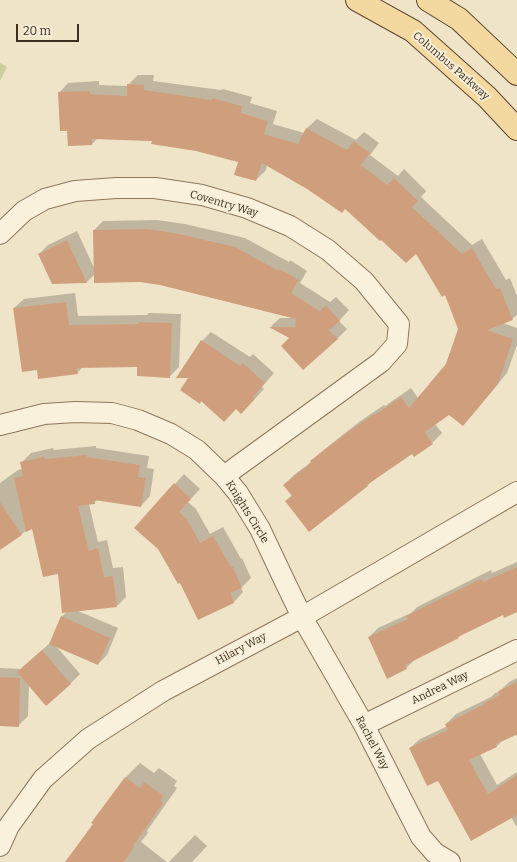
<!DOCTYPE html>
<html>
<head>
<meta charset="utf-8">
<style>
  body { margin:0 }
  #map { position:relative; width:517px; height:862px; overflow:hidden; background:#f0e4c8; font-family:Bitter,serif }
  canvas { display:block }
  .scale { position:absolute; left:16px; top:24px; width:63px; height:18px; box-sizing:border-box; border:2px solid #3d2e20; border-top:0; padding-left:5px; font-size:12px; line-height:14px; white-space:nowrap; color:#3d2e20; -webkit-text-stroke:3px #f7eed8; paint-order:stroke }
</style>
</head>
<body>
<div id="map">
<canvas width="517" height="862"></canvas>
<div class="scale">20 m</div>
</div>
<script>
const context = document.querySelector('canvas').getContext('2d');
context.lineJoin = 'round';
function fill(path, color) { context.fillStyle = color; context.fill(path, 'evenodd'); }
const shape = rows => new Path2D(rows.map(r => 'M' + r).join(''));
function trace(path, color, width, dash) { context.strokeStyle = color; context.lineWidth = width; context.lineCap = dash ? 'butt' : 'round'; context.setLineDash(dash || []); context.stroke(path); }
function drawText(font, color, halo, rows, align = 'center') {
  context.font = font + ' Bitter,serif'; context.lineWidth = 4; context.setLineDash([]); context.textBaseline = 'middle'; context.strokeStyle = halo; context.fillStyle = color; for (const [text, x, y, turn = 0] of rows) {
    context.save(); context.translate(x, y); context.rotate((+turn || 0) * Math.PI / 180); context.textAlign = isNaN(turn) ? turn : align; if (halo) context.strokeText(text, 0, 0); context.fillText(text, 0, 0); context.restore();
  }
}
fill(shape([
  [0,63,7,67,0,81]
]), '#c9cf9b');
fill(shape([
  [138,75,154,75,153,81,221,90,223,89,252,97,250,103,277,111,273,124,304,133,307,128,317,119,356,140,364,132,379,143,370,155,398,176,404,169,426,191,421,197,472,245,482,239,506,280,510,278,517,296,517,315,512,319,503,323,517,328,517,345,507,373,472,415,463,425,449,414,435,424,442,433,432,443,414,456,412,453,375,478,367,486,286,501,292,495,284,485,294,475,311,462,321,452,359,422,384,405,385,406,411,388,418,398,446,364,459,329,446,293,416,253,346,208,267,165,266,170,256,180,239,162,196,150,153,141,98,138,92,144,69,145,68,130,59,93,68,83,99,81,99,85,128,86,128,85],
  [157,220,185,224,245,238,289,262,290,260,307,271,300,283,330,302,336,297,349,310,339,321,347,329,337,339,290,338,271,326,280,318,293,318,160,284,95,274,87,282,52,283,39,254,48,245,77,231,95,270,94,230,103,221],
  [75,293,78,316,147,315,149,313,181,314,179,367,169,377,138,366,83,367,77,373,38,369,14,308,24,299],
  [211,332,250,357,253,354,274,373,262,387,264,389,251,403,189,378,202,341],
  [96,446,96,448,149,456,147,468,154,469,150,496,141,506,98,499,94,503,89,504,98,542,107,540,113,568,123,567,126,597,117,606,78,611,118,628,107,655,98,664,56,646,80,674,70,684,29,684,28,716,18,726,0,725,0,668,21,669,51,642,61,617,67,612,58,572,32,527,0,549,0,483,18,470,23,469,21,463,31,453,53,448,54,450],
  [184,474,200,489,188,502,196,509,210,534,223,527,241,559,242,558,251,578,241,588,243,592,234,602,198,618,181,582,158,548,136,528],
  [517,562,517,611,503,614,460,635,458,637,415,658,416,659,406,668,369,637,378,628,411,613,417,607,491,570,492,573],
  [517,678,517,733,503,740,497,746,480,754,497,785,517,772,517,825,516,826,511,817,439,780,410,748,420,739,448,726,446,724,456,714,491,697,495,693,499,692,509,682],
  [140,763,154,773,159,768,177,781,174,786,177,788,147,831,148,833,141,842,167,862,72,862,95,824,93,823,126,777],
  [195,835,207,846,192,862,169,862]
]), '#0003');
fill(shape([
  [127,84,144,85,144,90,212,100,212,98,242,106,241,113,268,121,264,134,298,144,306,128,347,150,354,141,370,153,361,165,387,185,394,178,418,201,412,207,462,254,472,248,496,289,500,288,513,320,487,330,513,339,498,384,463,426,449,415,425,432,433,444,414,457,412,454,367,485,368,486,309,532,285,501,292,496,283,485,311,463,310,461,348,432,374,414,375,415,401,397,409,408,446,364,458,329,445,295,442,297,416,254,406,263,381,240,380,241,345,209,342,213,307,189,262,163,256,181,234,175,238,162,196,151,151,144,152,141,92,139,92,145,68,146,67,131,60,131,58,92,90,91,90,94,127,96],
  [147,229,175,233,235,247,279,271,280,269,299,280,291,293,320,311,326,305,340,321,329,330,338,339,303,370,281,346,289,338,269,327,295,327,296,319,160,285,140,282,94,283,93,230],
  [67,240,87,283,52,284,38,254],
  [66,302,69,325,139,324,139,322,172,323,170,378,137,376,137,367,77,368,78,374,38,379,37,370,22,372,13,308],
  [201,340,240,366,243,363,265,383,253,397,255,399,241,414,236,409,224,422,201,401,200,404,180,390,188,378,176,378],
  [87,455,87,457,140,465,138,477,146,478,141,507,94,500,95,504,78,506,89,551,98,548,104,577,113,576,117,607,62,613,58,574,43,577,32,529,26,532,14,478,23,476,20,462,44,457,45,459],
  [174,483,191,499,179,512,187,519,200,543,213,536,231,567,233,567,242,588,230,593,234,603,198,620,180,583,178,584,158,549,134,528],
  [0,502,22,535,0,550],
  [517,567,517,612,504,618,503,615,458,637,459,638,405,665,407,669,387,679,368,637,408,619,406,616,481,579,483,582],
  [61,616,110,638,98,665,49,644],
  [42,650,71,684,46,706,17,672],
  [0,677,20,678,19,727,0,726],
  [517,682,517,736,516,735,496,744,497,747,469,760,488,794,517,775,517,815,471,841,438,781,427,786,409,748,448,730,445,724,485,704,484,703,500,695,498,691],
  [125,777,140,788,144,782,164,796,160,800,163,803,133,846,134,847,124,862,65,862,93,824,91,823]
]), '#cf9f7d');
const minor = shape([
  [0,234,24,211,45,199,75,191,116,188,155,188,202,195,247,208,290,226,328,250,364,281,399,324,397,344,381,362,224,476],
  [0,425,44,414,75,412,112,413,138,420,171,434,197,450,224,476,238,493,260,529,286,584,302,617,364,725,421,837,435,853,450,862],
  [364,725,517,650],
  [0,846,9,826,43,779,88,739,163,691,302,617,517,492]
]);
const primary = shape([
  [357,0,413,31,487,97,517,129],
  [428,0,459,19,517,74]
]);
trace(minor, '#8d765c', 22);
trace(primary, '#5b4430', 24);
trace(minor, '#faf1dc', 20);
trace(primary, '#f3d9a0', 22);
drawText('11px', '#3d2e20', '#f7eed8', [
  ["Columbus Parkway",451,66,41],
  ["Coventry Way",224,204,16],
  ["Knights Circle",247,512,58],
  ["Hilary Way",241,649,-28],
  ["Andrea Way",440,688,-26],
  ["Rachel Way",372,743,62]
]);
</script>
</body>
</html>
